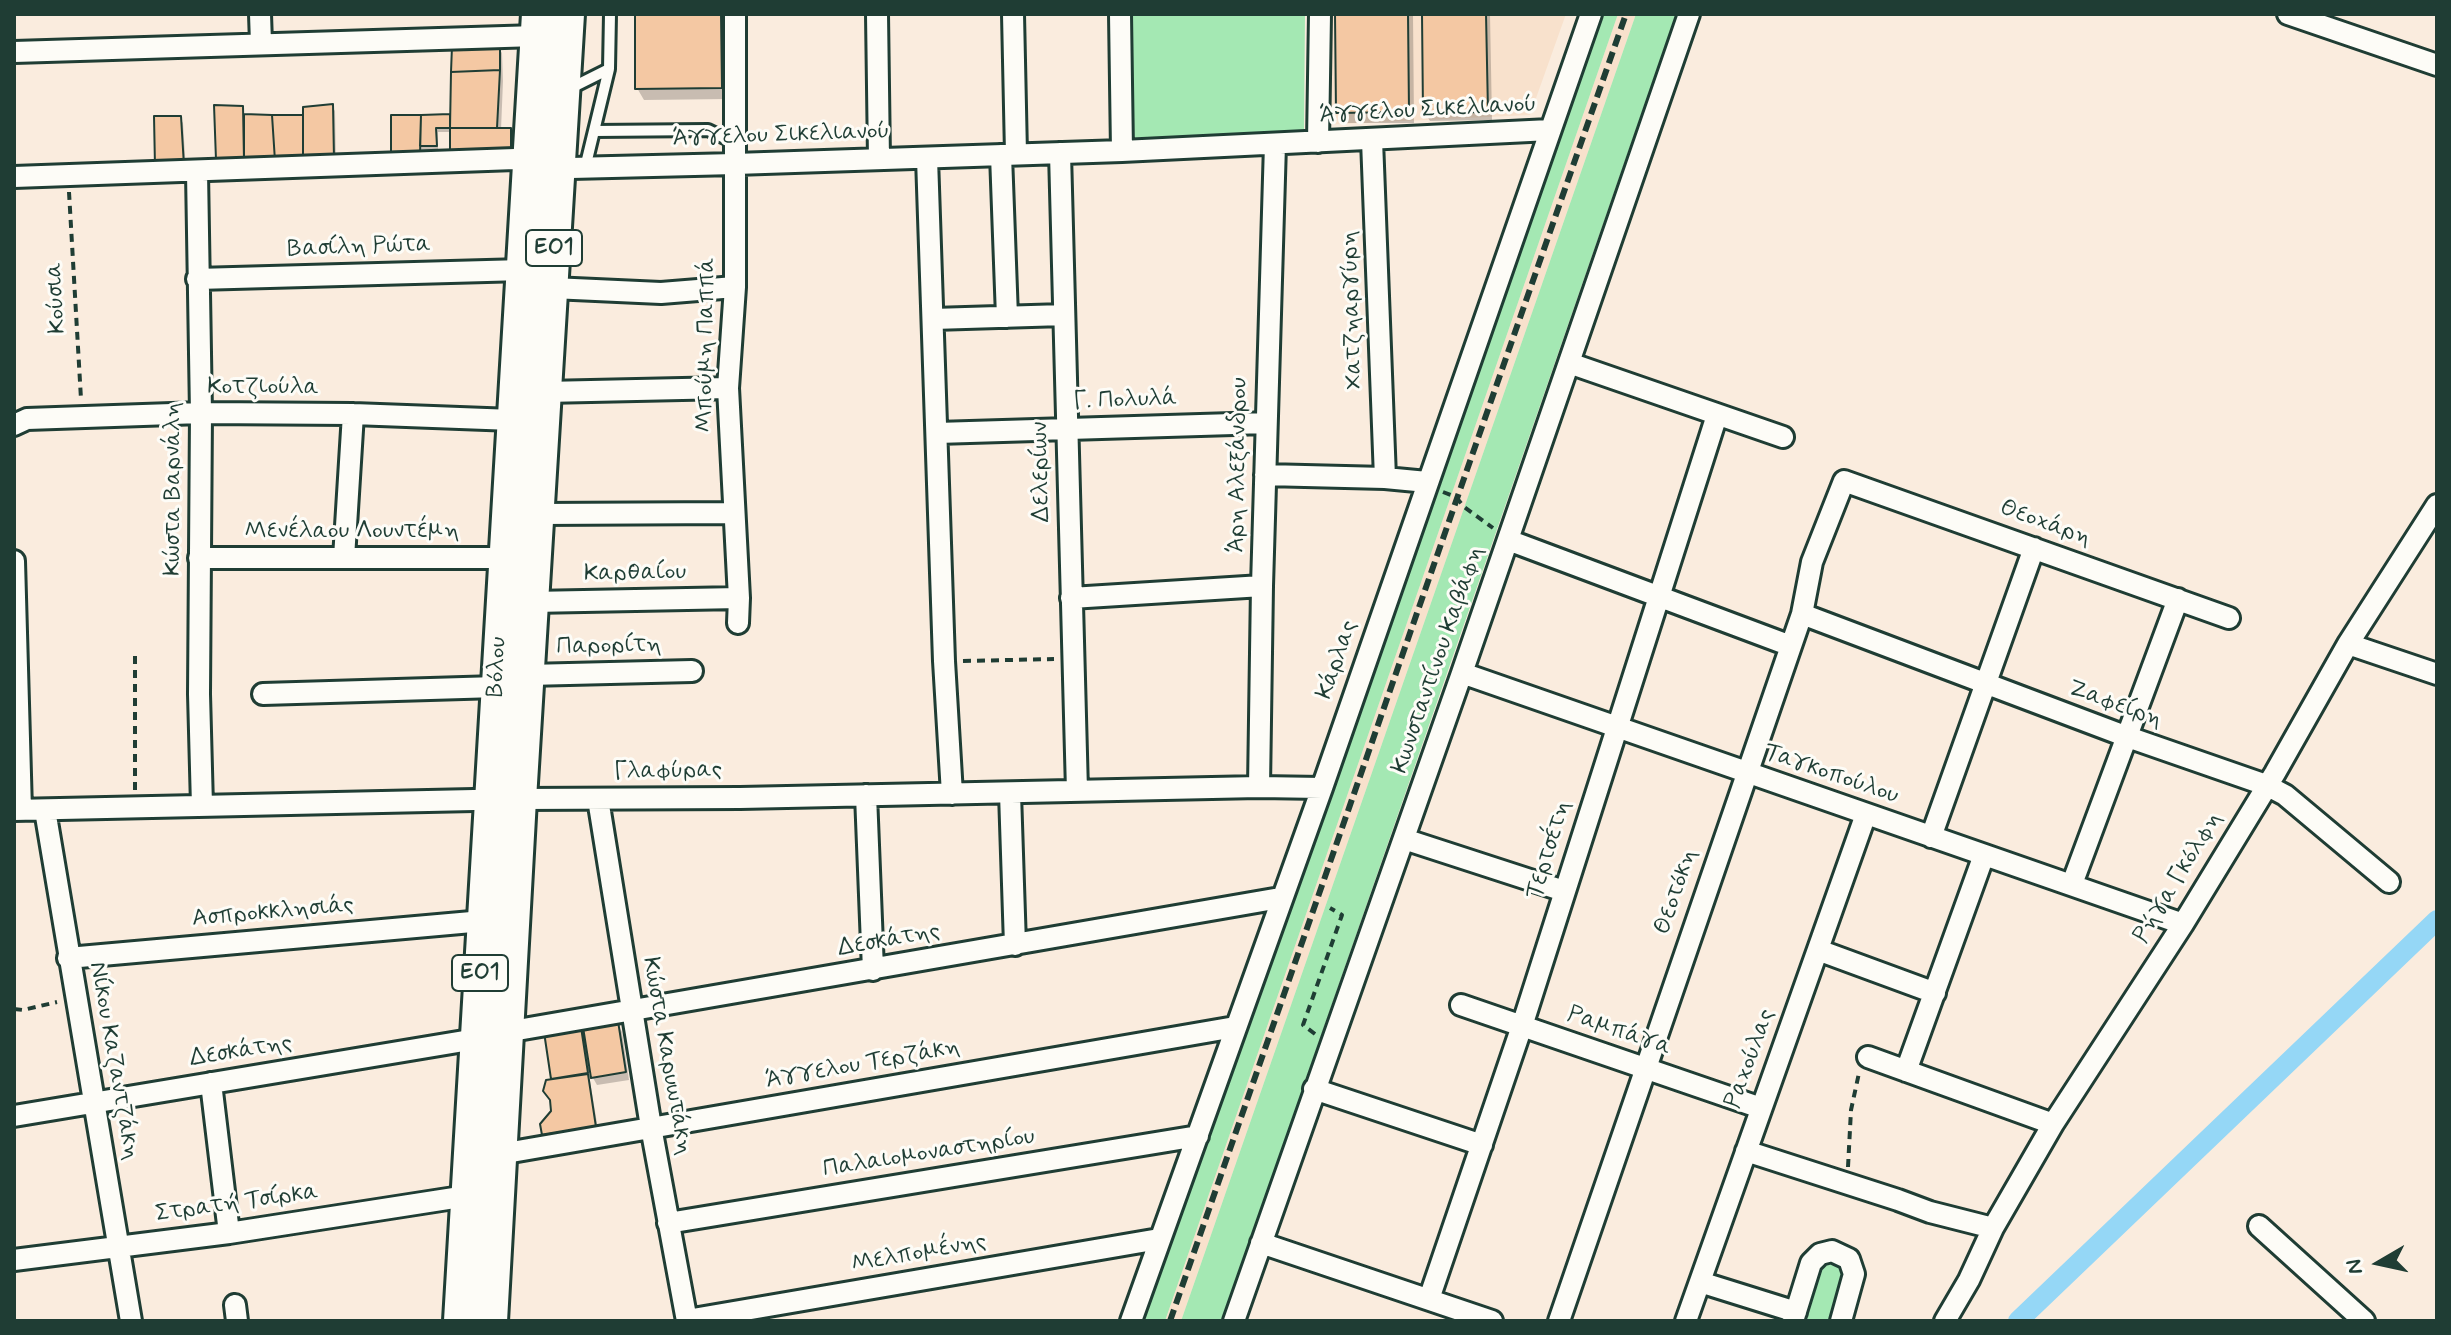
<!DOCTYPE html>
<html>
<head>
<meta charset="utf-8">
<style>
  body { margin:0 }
  #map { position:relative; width:2451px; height:1335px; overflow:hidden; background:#faecde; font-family:Mynerve,sans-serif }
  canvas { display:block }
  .frame { position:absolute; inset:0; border:16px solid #1f3d34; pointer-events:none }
  .north { position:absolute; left:2339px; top:1223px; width:80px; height:80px; -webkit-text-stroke:6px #fdfcf7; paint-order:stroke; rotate:261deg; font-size:22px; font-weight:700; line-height:32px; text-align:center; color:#1f3d34 }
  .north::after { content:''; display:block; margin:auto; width:28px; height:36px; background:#1f3d34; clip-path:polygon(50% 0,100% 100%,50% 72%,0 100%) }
</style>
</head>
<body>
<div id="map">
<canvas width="2451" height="1335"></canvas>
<div class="frame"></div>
<div class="north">N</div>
</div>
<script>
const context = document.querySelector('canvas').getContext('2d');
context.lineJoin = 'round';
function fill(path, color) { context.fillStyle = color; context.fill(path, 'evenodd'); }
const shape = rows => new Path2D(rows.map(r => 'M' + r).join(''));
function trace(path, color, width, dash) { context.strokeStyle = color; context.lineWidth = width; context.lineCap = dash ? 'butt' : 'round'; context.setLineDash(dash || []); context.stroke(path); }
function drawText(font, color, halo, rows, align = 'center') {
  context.font = font + ' Mynerve,sans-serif'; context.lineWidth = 6; context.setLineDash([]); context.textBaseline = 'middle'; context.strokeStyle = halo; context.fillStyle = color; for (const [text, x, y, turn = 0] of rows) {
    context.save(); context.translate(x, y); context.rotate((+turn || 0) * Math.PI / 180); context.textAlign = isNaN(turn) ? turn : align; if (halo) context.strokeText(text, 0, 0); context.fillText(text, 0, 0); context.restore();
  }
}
fill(shape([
  [1323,14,1566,14,1530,115,1321,125],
  [1618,14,1636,14,1181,1321,1165,1321]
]), '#f8e1cc');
fill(shape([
  [1130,14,1305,14,1304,132,1131,142],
  [1599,14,1618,14,1165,1321,1137,1321],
  [1636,14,1676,14,1222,1321,1181,1321],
  [1838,1260,1844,1272,1830,1321,1804,1321,1821,1267,1824,1262]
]), '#a4e8b3');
fill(shape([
  [637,14,727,14,728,99,644,100,637,88],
  [1337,14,1413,14,1414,123,1345,123,1338,112],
  [1424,14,1490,14,1492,120,1430,121,1425,113],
  [499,48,502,53,503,81,501,130,510,130,513,135,513,158,452,132,438,132,438,150,422,150,422,159,396,161,449,116,452,121],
  [332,106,335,111,336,164,221,165,242,108,245,116,305,117],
  [180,118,183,123,186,171,159,172],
  [617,1023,622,1032,629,1080,597,1085,588,1069,599,1135,549,1142,544,1134,554,1112,553,1078,580,1029,586,1040]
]), '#0003');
trace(shape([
  [2018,1321,2437,920]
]), '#95d7f6', 20);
const building = shape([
  [635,14,721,14,722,88,635,89,635,14],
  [1335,14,1408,14,1409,112,1336,113,1335,14],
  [1422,14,1486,14,1488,112,1423,113,1422,14],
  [452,46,500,46,500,70,451,72,452,46],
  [500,70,497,128,450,128,451,72,500,70],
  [333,104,334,159,303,160,303,107,333,104],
  [214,105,243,106,244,160,216,160,214,105],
  [244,114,272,115,275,161,244,160,244,114],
  [450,114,450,128,436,128,437,146,420,146,421,115,450,114],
  [272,115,303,115,303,160,275,161,272,115],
  [391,115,421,115,420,155,391,156,391,115],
  [154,116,181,116,184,166,155,167,154,116],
  [450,128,511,128,511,153,450,153,450,128],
  [618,1021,626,1072,591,1078,583,1027,618,1021],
  [581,1027,588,1073,551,1079,544,1032,581,1027],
  [588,1074,596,1127,542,1135,540,1124,551,1111,550,1100,543,1091,546,1080,588,1074]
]);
fill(building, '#f4c8a3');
trace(building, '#1f3d34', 2);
const service = shape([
  [569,89,609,69,610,14],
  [594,131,708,130,735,143],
  [585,168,609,69]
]);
const minor = shape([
  [260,14,261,43],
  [735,14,735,287,728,388,739,598,738,623],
  [877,14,879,159],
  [1013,14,1016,154],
  [1120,14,1122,151],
  [2288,14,2437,65],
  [14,52,537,36],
  [1372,140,1385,478],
  [1318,142,1320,14],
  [1060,153,1077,791],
  [1001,155,1007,317],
  [927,158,944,661,952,794],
  [197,172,201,413,199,694,202,806],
  [14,177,515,159,571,168,735,164,1122,151,1550,130],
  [197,279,523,270],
  [552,288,661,293,735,287],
  [933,319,1064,315],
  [1569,363,1783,437],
  [545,392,728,388],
  [14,425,27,419,201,413,353,414,513,420],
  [937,433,1266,423],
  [1265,475,1385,478,1427,482],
  [538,514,734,513],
  [1508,540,1791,646],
  [199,558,505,558],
  [344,558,353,414],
  [14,561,21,810],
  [1071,598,1262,586],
  [532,602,739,598],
  [1802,614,2125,736,2266,785,2285,795,2389,882],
  [2348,644,2437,674],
  [1462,673,2183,924],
  [528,675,692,671],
  [263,694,497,687],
  [1259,787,1262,586,1275,144],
  [1010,793,1015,945],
  [866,795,873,970],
  [598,799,651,1127,687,1321],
  [14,810,520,799,740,798,1259,787,1322,788],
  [45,810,131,1321],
  [1931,837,2034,548],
  [1404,839,1564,891],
  [2072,884,2178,599],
  [1818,950,1935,993],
  [68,958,483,921],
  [1461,1005,1761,1108],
  [506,1032,1280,898],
  [1868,1057,2053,1124],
  [1906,1071,1984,855],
  [211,1083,229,1233],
  [1314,1089,1482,1145],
  [14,1116,476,1039],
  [1746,1151,1898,1200,1930,1212,1993,1228],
  [500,1154,1235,1027],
  [668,1223,1198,1136],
  [2259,1226,2364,1321],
  [1261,1243,1492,1321],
  [14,1260,229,1233,467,1196],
  [1700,1282,1796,1312],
  [1429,1299,1522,1026,1717,415],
  [235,1305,237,1321],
  [687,1320,1159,1239],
  [1131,1321,1322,788,1591,14],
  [1234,1321,1462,673,1689,14],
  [1559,1321,1802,614,1812,562,1844,481,2229,618],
  [1686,1321,1866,814],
  [1793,1321,1811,1263,1820,1254,1832,1251,1849,1259,1854,1274,1841,1321],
  [1945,1321,1969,1280,1993,1228,2053,1124,2183,924,2275,773,2348,644,2437,505]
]);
const primary = shape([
  [460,1321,538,14],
  [491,1321,520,799,568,14]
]);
trace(service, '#1f3d34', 16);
trace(minor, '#1f3d34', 26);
trace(primary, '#1f3d34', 38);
trace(shape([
  [69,192,81,399],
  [1443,492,1456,497,1464,507,1493,528],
  [963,661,1054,659],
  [135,790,135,651],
  [14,1009,23,1010,57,1002],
  [1315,1034,1303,1025,1342,915,1330,908],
  [1848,1167,1851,1110,1859,1073]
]), '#1f3d34', 4, [8, 6]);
trace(service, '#fdfcf7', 10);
trace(minor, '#fdfcf7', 20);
trace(primary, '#fdfcf7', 32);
trace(shape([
  [1170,1321,1626,14]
]), '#1f3d34', 6, [12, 6]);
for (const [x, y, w] of [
  [554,248,56],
  [480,973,56]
]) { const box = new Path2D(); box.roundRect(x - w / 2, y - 18, w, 36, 6); context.fillStyle = '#fdfcf7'; context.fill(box); trace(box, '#1f3d34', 2); }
drawText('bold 22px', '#1f3d34', null, [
  ["ΕΟ1",554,248],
  ["ΕΟ1",480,973]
]);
drawText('24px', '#1f3d34', '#fdfcf7', [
  ["Άγγελου Σικελιανού",1428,111,-3],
  ["Άγγελου Σικελιανού",781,136,-2],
  ["Βασίλη Ρώτα",359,248,-2],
  ["Κούσια",57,298,-93],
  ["Χατζηαργύρη",1353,310,-92],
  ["Μπούμη Παππά",707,345,-89],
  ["Κοτζιούλα",263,388],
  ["Γ. Πολυλά",1125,401,-2],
  ["Άρη Αλεξάνδρου",1239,465,-89],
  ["Δελερίων",1042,472,-91],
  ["Κώστα Βαρνάλη",174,489,-90],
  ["Θεοχάρη",2045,524,20],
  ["Μενέλαου Λουντέμη",352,532],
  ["Καρθαίου",635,574,-1],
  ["Παρορίτη",609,647,-1],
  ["Κάρλας",1338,660,-71],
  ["Κωνσταντίνου Καβάφη",1439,660,-71],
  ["Βόλου",498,667,-87],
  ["Ζαφείρη",2115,705,20],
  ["Γλαφύρας",668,772,-1],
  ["Ταγκοπούλου",1831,775,19],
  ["Τερτσέτη",1550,850,-73],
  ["Ρήγα Γκόλφη",2179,878,-59],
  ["Θεοτόκη",1677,892,-71],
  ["Ασπροκκλησιάς",273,913,-5],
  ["Δεσκάτης",889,941,-10],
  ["Ραμπάγα",1619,1032,19],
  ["Δεσκάτης",241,1052,-9],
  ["Κώστα Καρυωτάκη",666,1056,80],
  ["Ραχούλας",1751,1059,-70],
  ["Νίκου Καζαντζάκη",113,1061,80],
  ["Άγγελου Τερζάκη",863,1065,-10],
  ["Παλαιομοναστηρίου",929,1154,-9],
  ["Στρατή Τσίρκα",237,1204,-8],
  ["Μελπομένης",919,1254,-10]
]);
</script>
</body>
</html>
